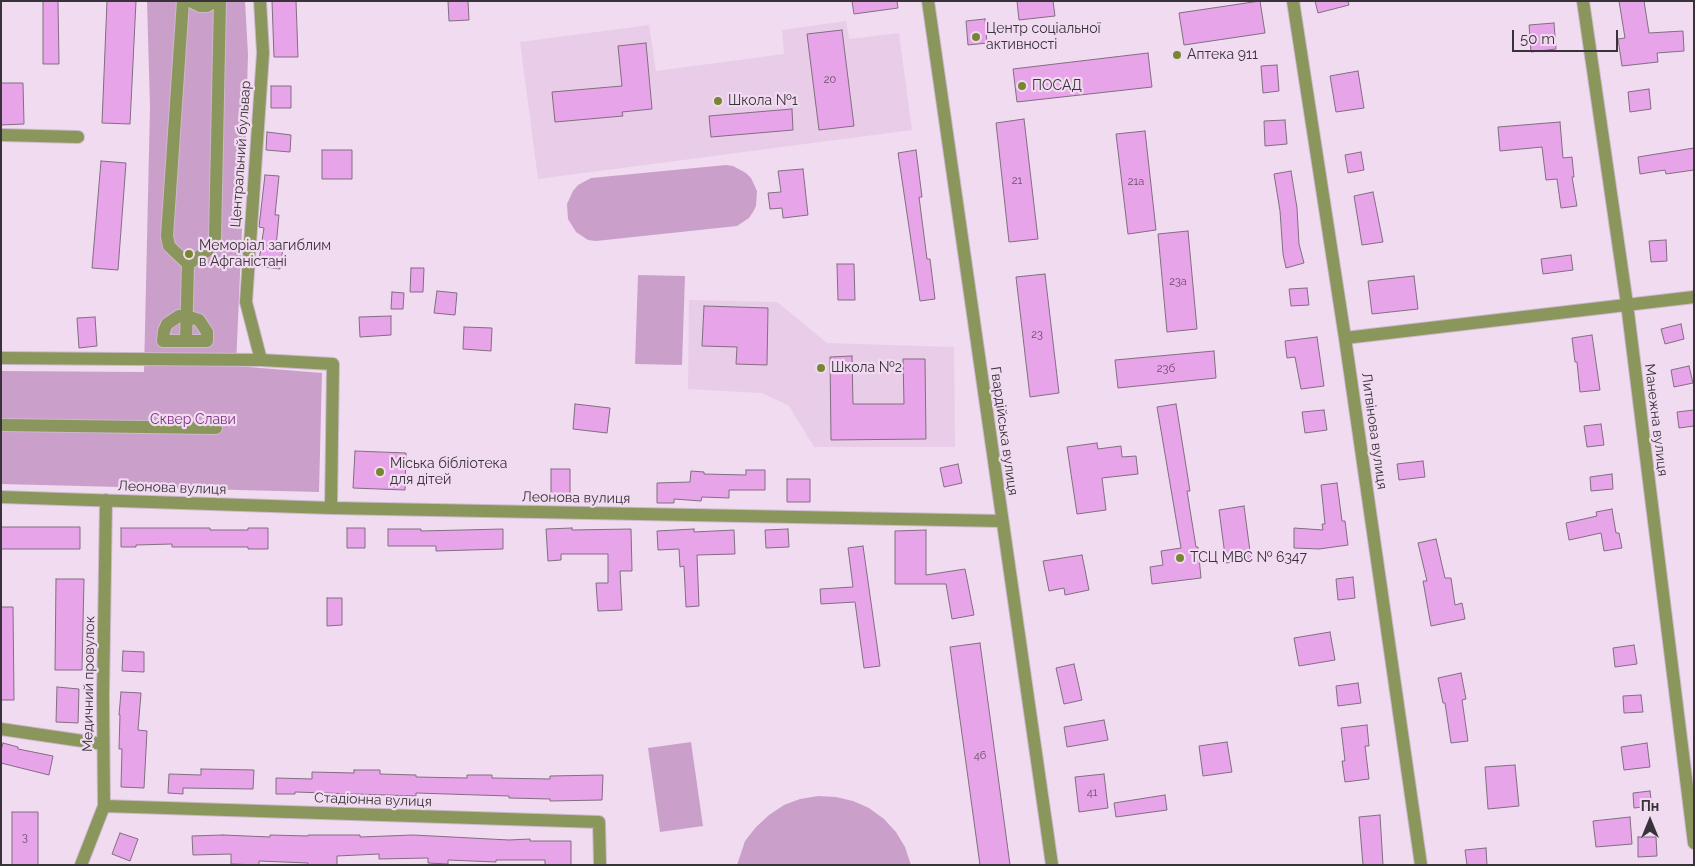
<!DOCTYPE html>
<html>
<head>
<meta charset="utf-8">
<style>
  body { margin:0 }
  #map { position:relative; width:1695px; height:866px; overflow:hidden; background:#f1dbf0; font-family:Raleway,sans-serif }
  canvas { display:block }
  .frame { position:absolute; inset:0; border:2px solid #3a323a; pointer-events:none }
  .north { position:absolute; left:1625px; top:796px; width:50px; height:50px; -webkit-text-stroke:4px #f1dbf0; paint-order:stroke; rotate:0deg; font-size:14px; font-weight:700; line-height:20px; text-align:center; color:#3a323a }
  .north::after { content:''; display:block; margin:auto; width:18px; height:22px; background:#3a323a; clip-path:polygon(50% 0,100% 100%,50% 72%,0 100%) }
  .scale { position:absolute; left:1512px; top:30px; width:106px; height:22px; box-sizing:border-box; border:2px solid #3a323a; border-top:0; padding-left:6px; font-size:15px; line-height:18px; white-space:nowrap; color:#3a323a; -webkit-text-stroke:4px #f1dbf0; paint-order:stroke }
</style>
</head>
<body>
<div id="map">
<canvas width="1695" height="866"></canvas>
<div class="frame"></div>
<div class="north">Пн</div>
<div class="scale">50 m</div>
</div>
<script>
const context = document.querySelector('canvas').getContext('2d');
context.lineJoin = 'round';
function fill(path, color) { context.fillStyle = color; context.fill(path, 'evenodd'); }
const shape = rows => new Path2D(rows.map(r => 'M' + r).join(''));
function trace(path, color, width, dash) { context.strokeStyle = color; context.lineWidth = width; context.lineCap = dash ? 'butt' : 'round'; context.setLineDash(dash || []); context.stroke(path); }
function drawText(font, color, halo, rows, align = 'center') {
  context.font = font + ' Raleway,sans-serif'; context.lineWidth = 4.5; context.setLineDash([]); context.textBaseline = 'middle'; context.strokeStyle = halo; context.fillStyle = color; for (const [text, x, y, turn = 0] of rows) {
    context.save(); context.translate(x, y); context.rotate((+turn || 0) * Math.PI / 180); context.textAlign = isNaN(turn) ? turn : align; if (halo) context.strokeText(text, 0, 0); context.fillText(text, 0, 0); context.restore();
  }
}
fill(shape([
  [846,21,849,39,899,33,912,130,538,179,520,42,649,25,656,71,784,54,782,30],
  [689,300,777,302,827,343,954,347,955,447,814,447,789,406,762,393,688,389]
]), '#e9cde8');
fill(shape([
  [147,1,245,1,248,54,245,160,236,366,322,373,319,492,1,484,1,371,144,372,150,107],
  [726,165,733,166,746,173,751,178,757,191,756,206,753,212,749,218,737,226,596,241,588,240,576,232,568,219,567,204,573,191,578,185,591,178],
  [638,275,685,276,682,365,635,364],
  [691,742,703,826,660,832,648,748],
  [818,796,836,797,853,801,869,808,884,819,896,832,905,847,911,865,737,865,745,841,756,827,769,815,784,805,800,799]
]), '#caa0ca');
const building = shape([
  [43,1,58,1,59,64,43,64,43,1],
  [107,1,136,1,130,124,102,123,107,1],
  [272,1,296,1,298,57,274,57,272,1],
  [448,1,468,1,469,20,449,21,448,1],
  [852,1,897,1,898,8,854,14,852,1],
  [1017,1,1053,1,1055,16,1019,20,1017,1],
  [1260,1,1265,33,1184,45,1179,13,1260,1],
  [1315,1,1348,1,1349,5,1318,13,1315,1],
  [1619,1,1644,1,1649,33,1683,31,1684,51,1657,53,1658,62,1622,66,1618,39,1625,38,1619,1],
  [985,19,987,43,968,45,966,21,985,19],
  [1554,23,1556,49,1531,52,1529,25,1554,23],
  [842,30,854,126,819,130,807,34,842,30],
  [646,43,652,109,622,112,623,116,555,122,552,92,622,86,618,46,646,43],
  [1148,53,1152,87,1017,102,1013,69,1148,53],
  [1277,65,1279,91,1263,93,1261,66,1277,65],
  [1358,71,1364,108,1336,112,1330,76,1358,71],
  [1,83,23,83,24,124,1,125,1,83],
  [271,86,291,86,291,108,271,108,271,86],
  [1649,89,1651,109,1630,112,1628,92,1649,89],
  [792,109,793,130,711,137,709,116,792,109],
  [1024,119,1038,239,1009,242,996,123,1024,119],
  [1285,120,1287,144,1265,146,1264,121,1285,120],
  [1560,122,1563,158,1572,157,1574,177,1572,177,1577,206,1561,208,1557,179,1546,180,1542,147,1500,151,1498,127,1560,122],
  [1145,131,1156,230,1128,234,1116,134,1145,131],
  [267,132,291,135,290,152,266,150,267,132],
  [1694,148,1694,170,1666,174,1665,170,1640,174,1638,157,1694,148],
  [322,150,352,150,352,179,322,179,322,150],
  [916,150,922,197,919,197,927,259,930,259,935,299,920,301,898,153,916,150],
  [1361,152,1364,170,1348,173,1345,155,1361,152],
  [101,161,126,163,118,270,92,268,101,161],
  [803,169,808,215,783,218,782,208,770,209,768,193,781,192,778,171,803,169],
  [1291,171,1297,208,1299,244,1304,263,1286,268,1283,254,1280,211,1274,174,1291,171],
  [265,175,279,176,275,215,279,215,276,247,283,248,280,269,258,266,264,228,259,227,265,175],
  [1373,192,1383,242,1362,245,1354,196,1373,192],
  [1188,231,1197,329,1167,332,1158,234,1188,231],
  [1666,240,1667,261,1651,262,1649,241,1666,240],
  [1571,255,1573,270,1543,274,1541,259,1571,255],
  [837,264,854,264,855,300,838,300,837,264],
  [411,268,424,268,423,292,410,292,411,268],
  [1045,274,1059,393,1030,397,1016,277,1045,274],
  [1414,276,1418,309,1372,314,1368,281,1414,276],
  [1307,288,1309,305,1291,306,1289,289,1307,288],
  [437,291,457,293,455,315,434,313,437,291],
  [392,292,404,293,403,309,391,309,392,292],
  [704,306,768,308,767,365,736,364,737,347,702,346,704,306],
  [391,316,391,335,360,337,359,317,391,316],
  [95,317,97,346,79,348,77,318,95,317],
  [1681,324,1684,339,1665,344,1661,329,1681,324],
  [464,327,492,328,491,351,463,349,464,327],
  [1592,335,1600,390,1580,392,1577,362,1575,362,1572,338,1592,335],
  [1317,337,1324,386,1301,389,1295,357,1287,358,1285,341,1317,337],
  [1214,351,1216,378,1118,388,1115,360,1214,351],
  [852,356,853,404,904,404,903,359,925,359,926,439,831,440,830,357,852,356],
  [1689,366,1693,383,1674,387,1671,370,1689,366],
  [575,404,610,408,607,433,573,429,575,404],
  [1176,404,1190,491,1187,491,1196,547,1198,547,1201,578,1152,584,1150,567,1163,565,1161,551,1181,548,1157,407,1176,404],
  [1324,410,1327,430,1305,433,1302,412,1324,410],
  [1694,410,1694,426,1679,428,1677,412,1694,410],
  [1601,424,1604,445,1587,447,1584,426,1601,424],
  [1097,443,1098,449,1121,446,1122,457,1136,456,1138,474,1102,478,1106,510,1077,514,1067,447,1097,443],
  [355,451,406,453,405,490,353,488,355,451],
  [1423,461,1425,477,1399,480,1397,464,1423,461],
  [958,464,962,483,944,487,940,468,958,464],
  [551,469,570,469,570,497,551,497,551,469],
  [746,470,765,470,765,490,729,490,729,498,702,497,701,501,674,499,674,503,657,503,657,483,690,482,691,471,704,472,704,474,746,475,746,470],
  [1612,474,1613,489,1591,491,1590,477,1612,474],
  [787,479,810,479,810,502,787,502,787,479],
  [1337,483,1342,521,1345,521,1348,545,1319,549,1294,548,1294,528,1323,530,1322,524,1325,524,1321,485,1337,483],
  [1244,506,1251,559,1226,563,1219,510,1244,506],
  [1612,509,1616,533,1619,533,1622,548,1604,551,1601,533,1569,540,1566,523,1597,516,1596,512,1612,509],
  [1,527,80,527,80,549,1,549,1,527],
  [121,528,210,528,210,530,248,530,248,528,268,528,268,549,248,549,248,547,172,547,172,544,136,545,136,547,121,547,121,528],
  [347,528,365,528,365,548,347,548,347,528],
  [572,528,572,530,631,529,632,571,620,571,622,610,598,611,596,583,608,583,608,554,561,554,561,560,548,561,546,529,572,528],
  [388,529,421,529,421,531,503,529,503,549,436,551,436,546,388,546,388,529],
  [694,529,694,532,734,530,735,554,697,555,699,606,686,607,684,566,680,567,679,549,658,550,657,531,694,529],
  [788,529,789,547,766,548,765,530,788,529],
  [926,530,926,575,965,569,974,615,952,619,946,584,895,584,895,531,926,530],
  [1436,539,1445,578,1451,578,1455,605,1462,603,1465,619,1431,626,1423,581,1427,581,1418,543,1436,539],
  [863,546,880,666,864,668,855,602,821,604,820,589,853,587,848,548,863,546],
  [1082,555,1089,590,1065,595,1064,588,1049,591,1043,561,1082,555],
  [1353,577,1355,598,1338,600,1336,579,1353,577],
  [56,579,84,579,82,670,55,670,56,579],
  [327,598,342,598,342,625,327,626,327,598],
  [1,607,13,607,14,700,1,700,1,607],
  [1330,632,1335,660,1299,666,1294,638,1330,632],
  [980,643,1010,865,980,865,950,647,980,643],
  [1634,645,1637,664,1615,667,1613,648,1634,645],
  [123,651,144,652,144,672,122,671,123,651],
  [1074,664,1082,700,1064,704,1056,668,1074,664],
  [1461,673,1466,699,1462,700,1468,741,1451,743,1445,703,1443,703,1438,678,1461,673],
  [1358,683,1361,703,1338,706,1336,686,1358,683],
  [57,687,79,689,78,723,56,722,57,687],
  [121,692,141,693,138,730,147,731,144,788,121,787,122,749,119,749,120,715,119,715,121,692],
  [1641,695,1643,712,1624,713,1623,696,1641,695],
  [1104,720,1108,740,1067,747,1064,727,1104,720],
  [1367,725,1369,746,1365,746,1369,779,1345,782,1342,761,1345,761,1341,728,1367,725],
  [1227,742,1232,772,1203,776,1199,746,1227,742],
  [3,743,18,747,18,749,53,756,49,775,1,763,1,750,3,743],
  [1647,743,1650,767,1624,770,1621,747,1647,743],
  [1515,765,1519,806,1488,809,1485,767,1515,765],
  [201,769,254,770,253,789,183,788,183,794,168,793,169,774,201,775,201,769],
  [354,770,380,770,380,774,416,775,416,777,467,778,467,775,492,775,492,778,550,779,550,776,603,775,602,800,550,801,550,799,509,798,509,796,416,793,416,796,295,792,295,794,276,794,276,778,312,779,312,772,354,773,354,770],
  [1104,774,1108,808,1079,812,1075,777,1104,774],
  [1650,791,1652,806,1634,808,1633,793,1650,791],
  [1165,795,1167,810,1116,817,1114,803,1165,795],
  [12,812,38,812,38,865,12,865,12,812],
  [1380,815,1383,865,1363,865,1359,817,1380,815],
  [1630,817,1632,844,1596,847,1593,821,1630,817],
  [120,833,138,839,130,861,112,854,120,833],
  [223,835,270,837,270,835,308,836,308,835,360,835,360,837,413,835,509,840,530,839,530,841,571,841,571,865,545,865,545,860,496,860,496,862,448,860,448,864,428,863,428,858,379,859,379,854,337,856,337,865,308,865,308,863,259,861,259,865,231,864,231,854,193,855,192,836,223,835],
  [1638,837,1656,837,1657,856,1638,857,1638,837],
  [1486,848,1487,865,1467,865,1465,850,1486,848]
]);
fill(building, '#e8a4e8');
trace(building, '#816e81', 1);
const minor = shape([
  [183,1,167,236,169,246,188,264,186,341],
  [190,1,200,6,207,6,215,1],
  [260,1,263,53,246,302,261,360,333,364,331,508],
  [928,1,1052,865],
  [1293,1,1345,338,1421,865],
  [1583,1,1627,304,1694,843],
  [1,135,78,137],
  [188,264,211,248,215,238,220,1],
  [179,316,186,316,199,320,207,332,207,341,163,341,164,331,167,324,179,316],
  [1345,338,1694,297],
  [1,358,261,360],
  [1,425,216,428],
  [1,497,331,508,1001,521],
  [1,729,103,744],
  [104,806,599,822,600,865],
  [81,865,104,806,103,696,106,500]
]);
trace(minor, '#ccb9cc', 14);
trace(minor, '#8a965c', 12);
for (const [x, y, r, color] of [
  [976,37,5,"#788634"],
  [1177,55,5,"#788634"],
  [1022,86,5,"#788634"],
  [718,101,5,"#788634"],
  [189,254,5,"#788634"],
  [821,368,5,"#788634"],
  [380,472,5,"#788634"],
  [1180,558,5,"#788634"]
]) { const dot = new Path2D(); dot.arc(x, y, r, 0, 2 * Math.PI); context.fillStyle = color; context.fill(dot); trace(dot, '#f1dbf0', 2); }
drawText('11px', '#664e66', null, [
  ["20",830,80],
  ["21",1017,181],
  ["21а",1136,182],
  ["23а",1178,282],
  ["23",1037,335],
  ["23б",1166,369],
  ["46",980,756],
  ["41",1092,793],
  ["3",25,838]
]);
drawText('14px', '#3a323a', '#f1dbf0', [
  ["Центр соціальної",986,29],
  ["активності",986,45],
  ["Аптека 911",1187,55],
  ["ПОСАД",1032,86],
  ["Школа №1",728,101],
  ["Меморіал загиблим",199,246],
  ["в Афганістані",199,262],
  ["Школа №2",831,368],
  ["Міська бібліотека",390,464],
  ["для дітей",390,480],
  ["ТСЦ МВС № 6347",1190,558]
], 'left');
drawText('14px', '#3a323a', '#f1dbf0', [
  ["Центральний бульвар",241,154,-86],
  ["Манежна вулиця",1656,420,83],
  ["Гвардійська вулиця",1004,431,82],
  ["Литвінова вулиця",1374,431,82],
  ["Леонова вулиця",172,488,2],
  ["Леонова вулиця",576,498,1],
  ["Медичний провулок",89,684,-89],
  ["Стадіонна вулиця",373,800,2]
]);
drawText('14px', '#7f3181', '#f1dbf0', [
  ["Сквер Слави",193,420]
]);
</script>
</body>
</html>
